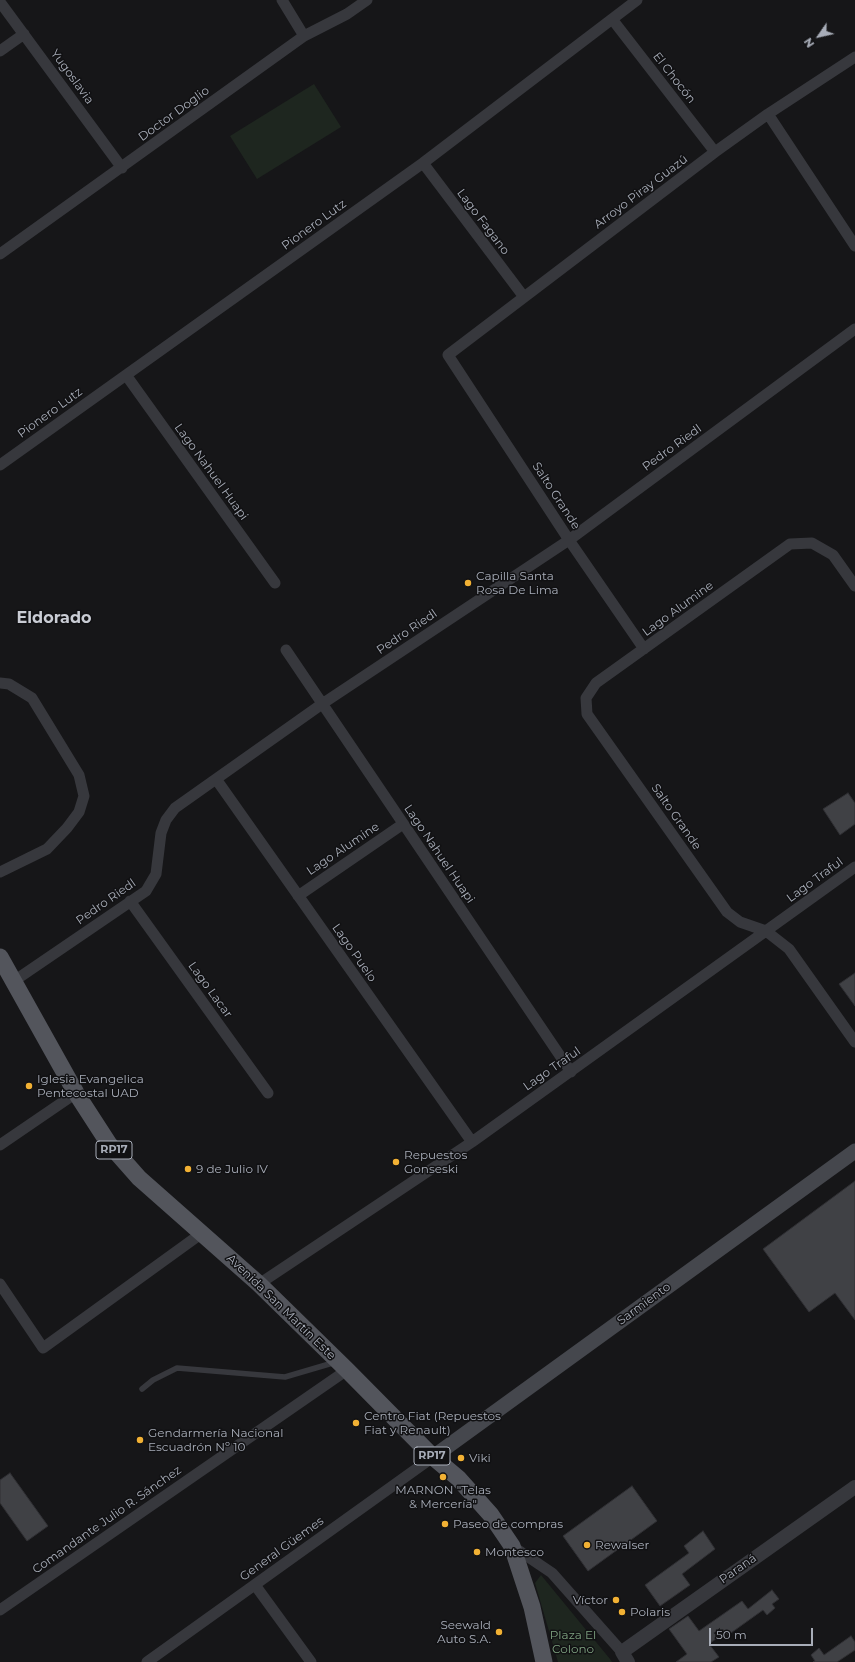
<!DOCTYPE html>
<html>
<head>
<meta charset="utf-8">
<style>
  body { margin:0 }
  #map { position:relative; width:855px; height:1662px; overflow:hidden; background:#161618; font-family:Montserrat,sans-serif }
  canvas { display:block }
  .north { position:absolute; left:799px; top:16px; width:40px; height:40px; -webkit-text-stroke:3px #111113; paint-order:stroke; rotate:236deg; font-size:11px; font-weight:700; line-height:16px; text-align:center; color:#a8adb8 }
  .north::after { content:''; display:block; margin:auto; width:14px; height:18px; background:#a8adb8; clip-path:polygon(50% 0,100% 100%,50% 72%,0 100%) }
  .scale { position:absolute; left:709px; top:1628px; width:104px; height:18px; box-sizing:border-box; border:2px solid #a8adb8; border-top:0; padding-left:5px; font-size:12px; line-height:14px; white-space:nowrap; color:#a8adb8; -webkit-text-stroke:3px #111113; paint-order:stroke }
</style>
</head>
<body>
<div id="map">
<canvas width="855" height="1662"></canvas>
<div class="north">N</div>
<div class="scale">50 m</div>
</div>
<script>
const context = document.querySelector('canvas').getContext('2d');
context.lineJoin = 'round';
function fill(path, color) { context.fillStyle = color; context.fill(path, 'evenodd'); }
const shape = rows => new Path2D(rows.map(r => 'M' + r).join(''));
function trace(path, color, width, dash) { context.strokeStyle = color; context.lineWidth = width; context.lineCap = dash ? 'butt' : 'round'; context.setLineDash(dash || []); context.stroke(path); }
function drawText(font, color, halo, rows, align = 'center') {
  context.font = font + ' Montserrat,sans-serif'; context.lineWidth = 3; context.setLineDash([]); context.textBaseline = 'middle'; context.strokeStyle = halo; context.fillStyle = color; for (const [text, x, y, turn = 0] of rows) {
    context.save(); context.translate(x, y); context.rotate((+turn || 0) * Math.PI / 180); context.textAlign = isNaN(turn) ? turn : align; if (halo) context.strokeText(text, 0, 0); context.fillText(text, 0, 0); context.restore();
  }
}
fill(shape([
  [314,84,341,127,257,179,230,136],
  [541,1575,610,1659,612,1662,558,1662,535,1583]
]), '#1e261f');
const building = shape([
  [848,793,855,803,855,824,840,835,823,809,848,793],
  [855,973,855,1006,839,984,855,973],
  [855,1181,855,1320,835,1293,809,1312,763,1249,855,1181],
  [10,1473,48,1526,27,1541,0,1503,0,1480,10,1473],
  [632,1486,657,1521,588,1571,563,1536,632,1486],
  [703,1531,715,1549,682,1574,690,1585,660,1606,645,1585,689,1553,684,1546,703,1531],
  [772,1590,779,1599,772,1604,775,1608,767,1615,763,1610,728,1635,725,1632,709,1644,719,1657,711,1662,676,1662,687,1654,669,1629,688,1616,699,1631,742,1601,748,1609,772,1590],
  [851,1636,855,1642,855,1650,837,1662,813,1662,815,1661,811,1655,819,1648,824,1655,851,1636]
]);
fill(building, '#404145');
trace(building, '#303034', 1);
trace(shape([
  [142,1389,153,1380,177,1368,285,1377,336,1362]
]), '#37383d', 5.5);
trace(shape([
  [282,0,304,36],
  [0,2,122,168],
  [612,19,715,152],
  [0,51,24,34],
  [768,114,855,246],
  [423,163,524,297],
  [0,254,304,36,347,14,367,0],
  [126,375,275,583],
  [0,465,423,163,637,0],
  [855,586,833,555,812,543,790,544,596,683,586,698,587,714,727,912,740,922,766,931,789,949,855,1042],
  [644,649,569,540,448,355,715,152,768,114,855,57],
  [286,650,571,1072],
  [0,683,9,684,32,698,79,775,84,796,79,812,67,828,47,849,0,872],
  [216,779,472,1142],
  [298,896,403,824],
  [130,901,268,1093],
  [14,981,146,891,156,874,161,833,166,820,175,808,322,704,569,540,855,329],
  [0,1145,76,1093],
  [0,1284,43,1348,202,1233],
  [259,1284,472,1142,855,867],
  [512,1546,552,1573,622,1652],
  [255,1585,311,1662],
  [0,1610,347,1370],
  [147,1662,433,1457]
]), '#37383d', 11);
trace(shape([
  [628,1662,622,1652,855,1487]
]), '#37383d', 14);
trace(shape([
  [433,1457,855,1151]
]), '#45474d', 15);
trace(shape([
  [0,957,76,1093,109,1144,139,1178,259,1284,347,1370,433,1457,458,1478,491,1515,512,1546,532,1607,544,1662]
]), '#53555c', 17);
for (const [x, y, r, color] of [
  [468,583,4,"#f2b134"],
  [29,1086,4,"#f2b134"],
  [396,1162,4,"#f2b134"],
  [188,1169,4,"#f2b134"],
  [356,1423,4,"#f2b134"],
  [140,1440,4,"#f2b134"],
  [461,1458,4,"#f2b134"],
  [443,1477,4,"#f2b134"],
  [445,1524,4,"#f2b134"],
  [587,1545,4,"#f2b134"],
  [477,1552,4,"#f2b134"],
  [616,1600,4,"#f2b134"],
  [622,1612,4,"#f2b134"],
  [499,1632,4,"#f2b134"]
]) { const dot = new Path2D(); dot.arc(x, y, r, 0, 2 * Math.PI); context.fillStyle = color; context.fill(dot); trace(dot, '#111113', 1.5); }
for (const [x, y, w] of [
  [114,1150,36],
  [432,1456,36]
]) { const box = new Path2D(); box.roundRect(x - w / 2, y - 9, w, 18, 3); context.fillStyle = '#111113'; context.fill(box); trace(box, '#a8adb8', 1); }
drawText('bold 11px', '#a8adb8', null, [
  ["RP17",114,1150],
  ["RP17",432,1456]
]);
drawText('12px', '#a8adb8', '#111113', [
  ["Yugoslavia",72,77,54],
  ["El Chocón",674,78,52],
  ["Doctor Doglio",174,114,-36],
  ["Arroyo Piray Guazú",641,192,-37],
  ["Lago Fagano",483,222,53],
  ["Pionero Lutz",314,225,-36],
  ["Pionero Lutz",50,413,-36],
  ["Pedro Riedl",672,448,-36],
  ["Lago Nahuel Huapi",211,472,54],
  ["Salto Grande",556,496,57],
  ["Lago Alumine",678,609,-36],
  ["Pedro Riedl",407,632,-34],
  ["Salto Grande",676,817,55],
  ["Lago Alumine",343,849,-34],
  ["Lago Nahuel Huapi",439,854,56],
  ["Lago Traful",815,880,-36],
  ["Pedro Riedl",106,902,-35],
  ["Lago Puelo",354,953,55],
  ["Lago Lacar",210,990,54],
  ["Lago Traful",552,1069,-35],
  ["Sarmiento",644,1304,-36],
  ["Avenida San Martín Este",281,1307,44],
  ["Comandante Julio R. Sánchez",107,1520,-35],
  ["General Güemes",282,1549,-36],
  ["Paraná",738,1569,-35]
]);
drawText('12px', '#a8adb8', '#111113', [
  ["Capilla Santa",476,576],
  ["Rosa De Lima",476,590],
  ["Iglesia Evangelica",37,1079],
  ["Pentecostal UAD",37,1093],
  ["Repuestos",404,1155],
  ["Gonseski",404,1169],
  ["9 de Julio IV",196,1169],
  ["Centro Fiat (Repuestos",364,1416],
  ["Fiat y Renault)",364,1430],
  ["Gendarmería Nacional",148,1433],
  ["Escuadrón Nº 10",148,1447],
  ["Viki",469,1458],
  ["MARNON \"Telas",443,1490,"center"],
  ["& Mercería\"",443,1504,"center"],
  ["Paseo de compras",453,1524],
  ["Rewalser",595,1545],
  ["Montesco",485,1552],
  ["Víctor",608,1600,"right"],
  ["Polaris",630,1612],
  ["Seewald",491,1625,"right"],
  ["Auto S.A.",491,1639,"right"]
], 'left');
drawText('12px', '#7fa381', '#111113', [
  ["Plaza El",573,1635],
  ["Colono",573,1649]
]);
drawText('bold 16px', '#c9ccd4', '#111113', [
  ["Eldorado",54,618]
]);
</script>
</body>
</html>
